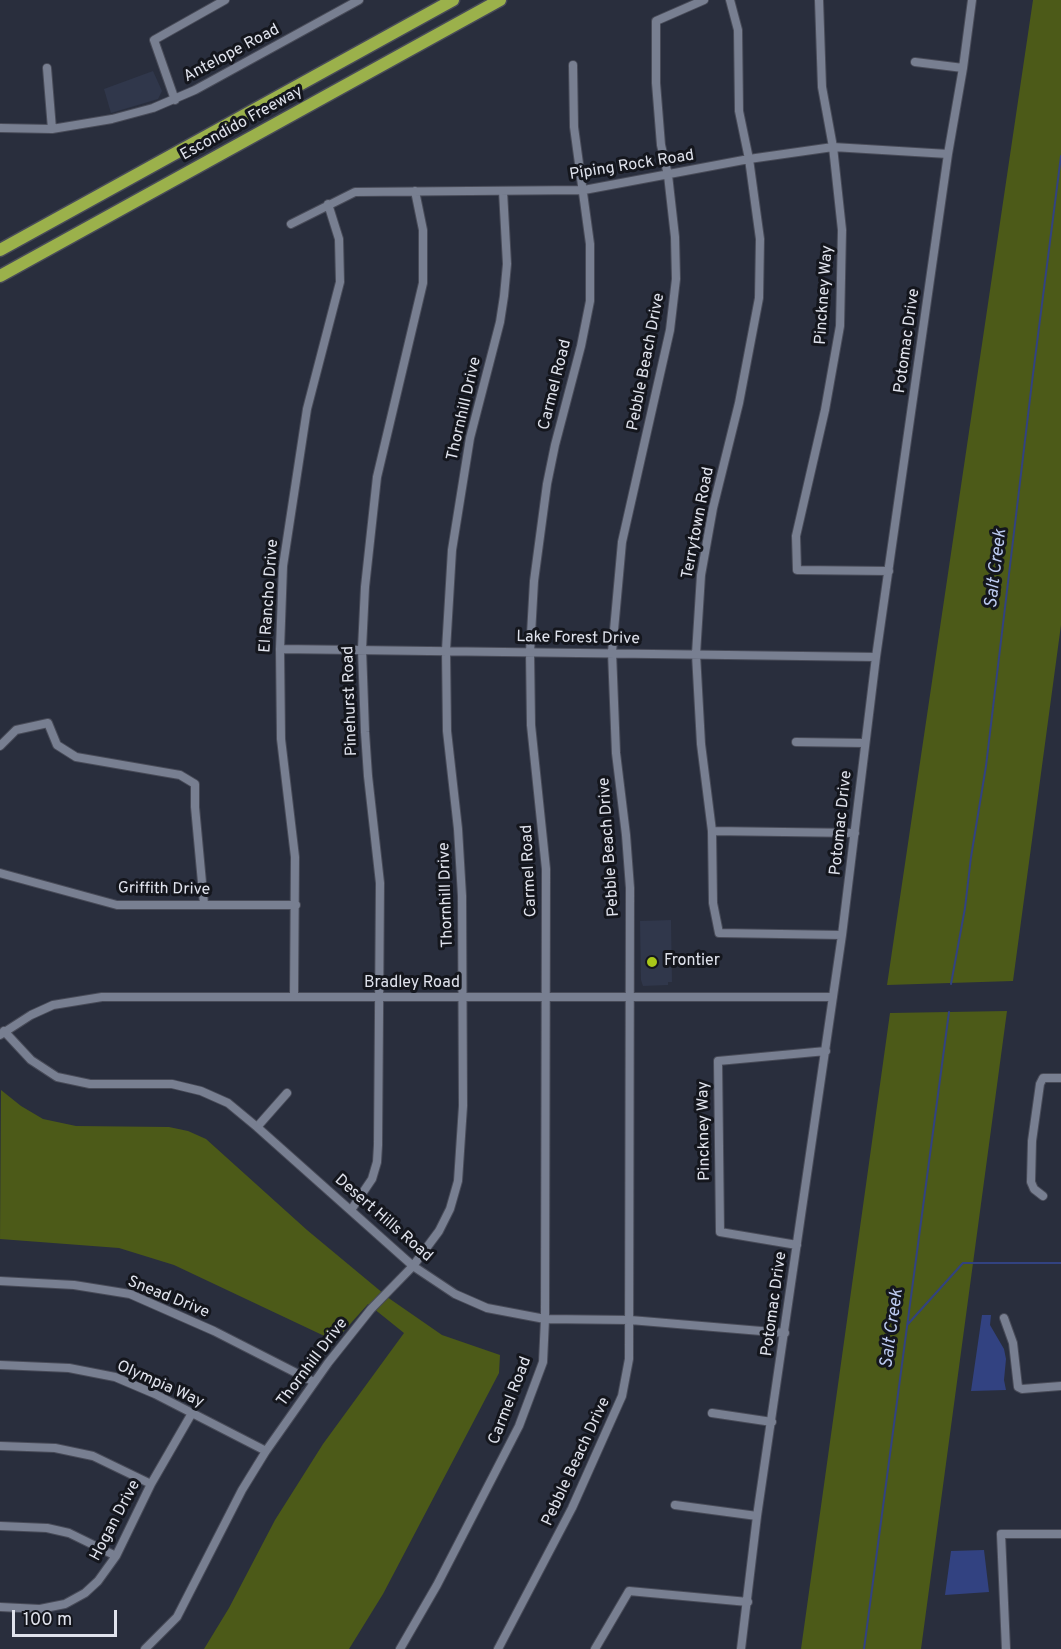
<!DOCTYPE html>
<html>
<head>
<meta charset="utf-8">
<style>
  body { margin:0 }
  #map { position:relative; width:1061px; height:1649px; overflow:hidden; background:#292e3d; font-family:Overpass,sans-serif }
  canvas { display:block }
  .scale { position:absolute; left:12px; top:1610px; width:105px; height:27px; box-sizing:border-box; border:3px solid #e0e3ed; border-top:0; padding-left:8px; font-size:18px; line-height:21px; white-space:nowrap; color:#e0e3ed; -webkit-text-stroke:4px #14161d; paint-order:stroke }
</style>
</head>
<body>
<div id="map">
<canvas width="1061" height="1649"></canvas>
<div class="scale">100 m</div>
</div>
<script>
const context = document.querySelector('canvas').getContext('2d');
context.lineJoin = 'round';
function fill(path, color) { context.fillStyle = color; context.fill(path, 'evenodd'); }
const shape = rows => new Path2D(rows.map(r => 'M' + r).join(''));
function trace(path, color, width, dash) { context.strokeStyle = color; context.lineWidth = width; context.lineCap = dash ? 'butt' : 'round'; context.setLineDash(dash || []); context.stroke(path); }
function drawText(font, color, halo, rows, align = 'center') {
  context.font = font + ' Overpass,sans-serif'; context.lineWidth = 6; context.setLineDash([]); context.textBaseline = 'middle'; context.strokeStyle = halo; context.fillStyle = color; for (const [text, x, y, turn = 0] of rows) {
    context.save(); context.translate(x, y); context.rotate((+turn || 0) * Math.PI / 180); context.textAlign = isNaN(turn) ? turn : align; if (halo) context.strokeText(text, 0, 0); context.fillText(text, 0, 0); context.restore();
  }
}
fill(shape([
  [153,71,162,91,158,99,111,113,104,89],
  [671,920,672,982,668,982,668,985,643,986,641,980,640,921]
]), '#30374b');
fill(shape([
  [1033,0,1061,0,1061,625,1013,981,887,985],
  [1007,1011,921,1649,801,1649,890,1013],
  [1,1090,21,1106,43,1119,76,1126,169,1127,188,1131,206,1139,307,1230,390,1299,442,1335,500,1355,499,1373,383,1594,349,1649,204,1649,229,1608,275,1520,323,1444,404,1333,368,1304,335,1341,174,1265,119,1248,0,1239]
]), '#4c5a18');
fill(shape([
  [982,1315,991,1315,990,1325,1004,1349,1006,1359,1004,1380,1006,1390,971,1391],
  [984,1550,989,1592,945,1595,951,1551]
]), '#324281');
trace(shape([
  [951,984,965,908,971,857,986,766,1032,382,1061,156],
  [908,1324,963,1263,1061,1263],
  [864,1649,949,1012]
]), '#324281', 2);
const minor = shape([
  [730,0,738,30,739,111,749,159,760,239,759,298,739,403,713,508,701,575,696,654,701,744,712,831,713,903,719,933,842,935],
  [819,0,822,87,833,147,842,230,840,326,825,410,796,536,797,570,889,571],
  [915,62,963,68],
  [47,68,52,129],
  [175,100,154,40,225,0],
  [0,128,52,129,112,119,153,108,195,90,359,0],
  [291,224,355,192,584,190,749,159,833,147,948,154],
  [280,649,876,657],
  [796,742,864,743],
  [0,746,16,730,48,723,57,745,76,757,180,775,195,784,195,807,204,904],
  [712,831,855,833],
  [0,873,117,905,296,905],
  [294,997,295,857,281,739,280,649,283,566,307,409,340,282,339,239,328,204],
  [4,1031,31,1060,57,1077,90,1084,172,1084,201,1091,228,1103,257,1127,413,1266,455,1294,487,1308,545,1319,630,1320,785,1333],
  [0,1035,31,1015,53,1005,102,997,833,997],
  [257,1127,287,1093],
  [1043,1196,1034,1189,1031,1182,1032,1141,1040,1084,1043,1078,1061,1078],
  [351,1210,372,1179,377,1162,378,1145,380,883,368,776,365,732,362,649,365,587,377,477,423,283,423,230,415,191],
  [797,1245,720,1232,718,1061,826,1051],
  [0,1281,74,1285,130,1294,214,1331,314,1382],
  [1004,1318,1013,1343,1018,1387,1022,1389,1061,1386],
  [0,1365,69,1368,115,1377,155,1394,266,1451],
  [712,1413,772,1422],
  [0,1446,55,1448,93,1456,151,1484],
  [675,1505,757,1516],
  [0,1526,47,1528,69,1533,116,1556],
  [0,1607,40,1609,65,1604,85,1593,98,1581,116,1556,151,1484,192,1413],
  [145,1649,177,1617,242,1490,266,1451,328,1363,371,1309,413,1266,439,1231,450,1209,458,1181,463,1106,462,896,458,829,447,731,446,650,452,550,470,438,500,322,504,296,507,264,503,191],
  [400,1649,437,1585,519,1426,543,1362,545,1319,546,869,531,725,530,652,534,581,547,484,555,445,581,346,590,301,590,244,574,127,573,65],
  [498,1649,572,1508,622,1396,629,1359,630,888,626,835,616,753,612,652,622,542,670,330,676,279,675,237,668,175,661,145,656,83,656,21,704,0],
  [595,1649,629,1591,748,1602],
  [741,1649,757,1516,842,935,876,657,948,154,963,68,972,0],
  [1006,1649,1001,1534,1061,1534]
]);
const highway = shape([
  [0,250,453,0],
  [0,276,500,0]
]);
trace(minor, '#484b58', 10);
trace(highway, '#484b58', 15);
trace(minor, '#787f91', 8);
trace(highway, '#9bb14b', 12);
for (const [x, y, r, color] of [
  [652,962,6,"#a9c719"]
]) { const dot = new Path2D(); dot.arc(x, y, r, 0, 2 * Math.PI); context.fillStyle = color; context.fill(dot); trace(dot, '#14161d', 2); }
drawText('16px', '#e0e3ed', '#14161d', [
  ["Antelope Road",232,54,-28],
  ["Escondido Freeway",242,124,-29],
  ["Piping Rock Road",632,166,-9],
  ["Pinckney Way",825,295,-86],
  ["Potomac Drive",908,341,-82],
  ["Pebble Beach Drive",647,362,-79],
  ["Carmel Road",556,385,-76],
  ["Thornhill Drive",465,409,-77],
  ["Terrytown Road",699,523,-79],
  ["El Rancho Drive",270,596,-86],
  ["Lake Forest Drive",578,639,1],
  ["Pinehurst Road",351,701,-92],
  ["Potomac Drive",842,823,-84],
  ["Pebble Beach Drive",610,847,-94],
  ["Carmel Road",530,871,-93],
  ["Griffith Drive",164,890,1],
  ["Thornhill Drive",447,895,-92],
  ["Bradley Road",412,984],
  ["Pinckney Way",705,1131,-91],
  ["Desert Hills Road",383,1219,41],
  ["Snead Drive",168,1298,22],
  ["Potomac Drive",775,1304,-82],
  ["Thornhill Drive",313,1363,-53],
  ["Olympia Way",160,1385,24],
  ["Carmel Road",511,1401,-69],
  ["Pebble Beach Drive",577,1462,-65],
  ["Hogan Drive",116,1521,-62]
]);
drawText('16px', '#e0e3ed', '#14161d', [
  ["Frontier",664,962]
], 'left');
drawText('italic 18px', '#bccaf0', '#14161d', [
  ["Salt Creek",997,569,-83],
  ["Salt Creek",893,1329,-82]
]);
</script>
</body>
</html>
